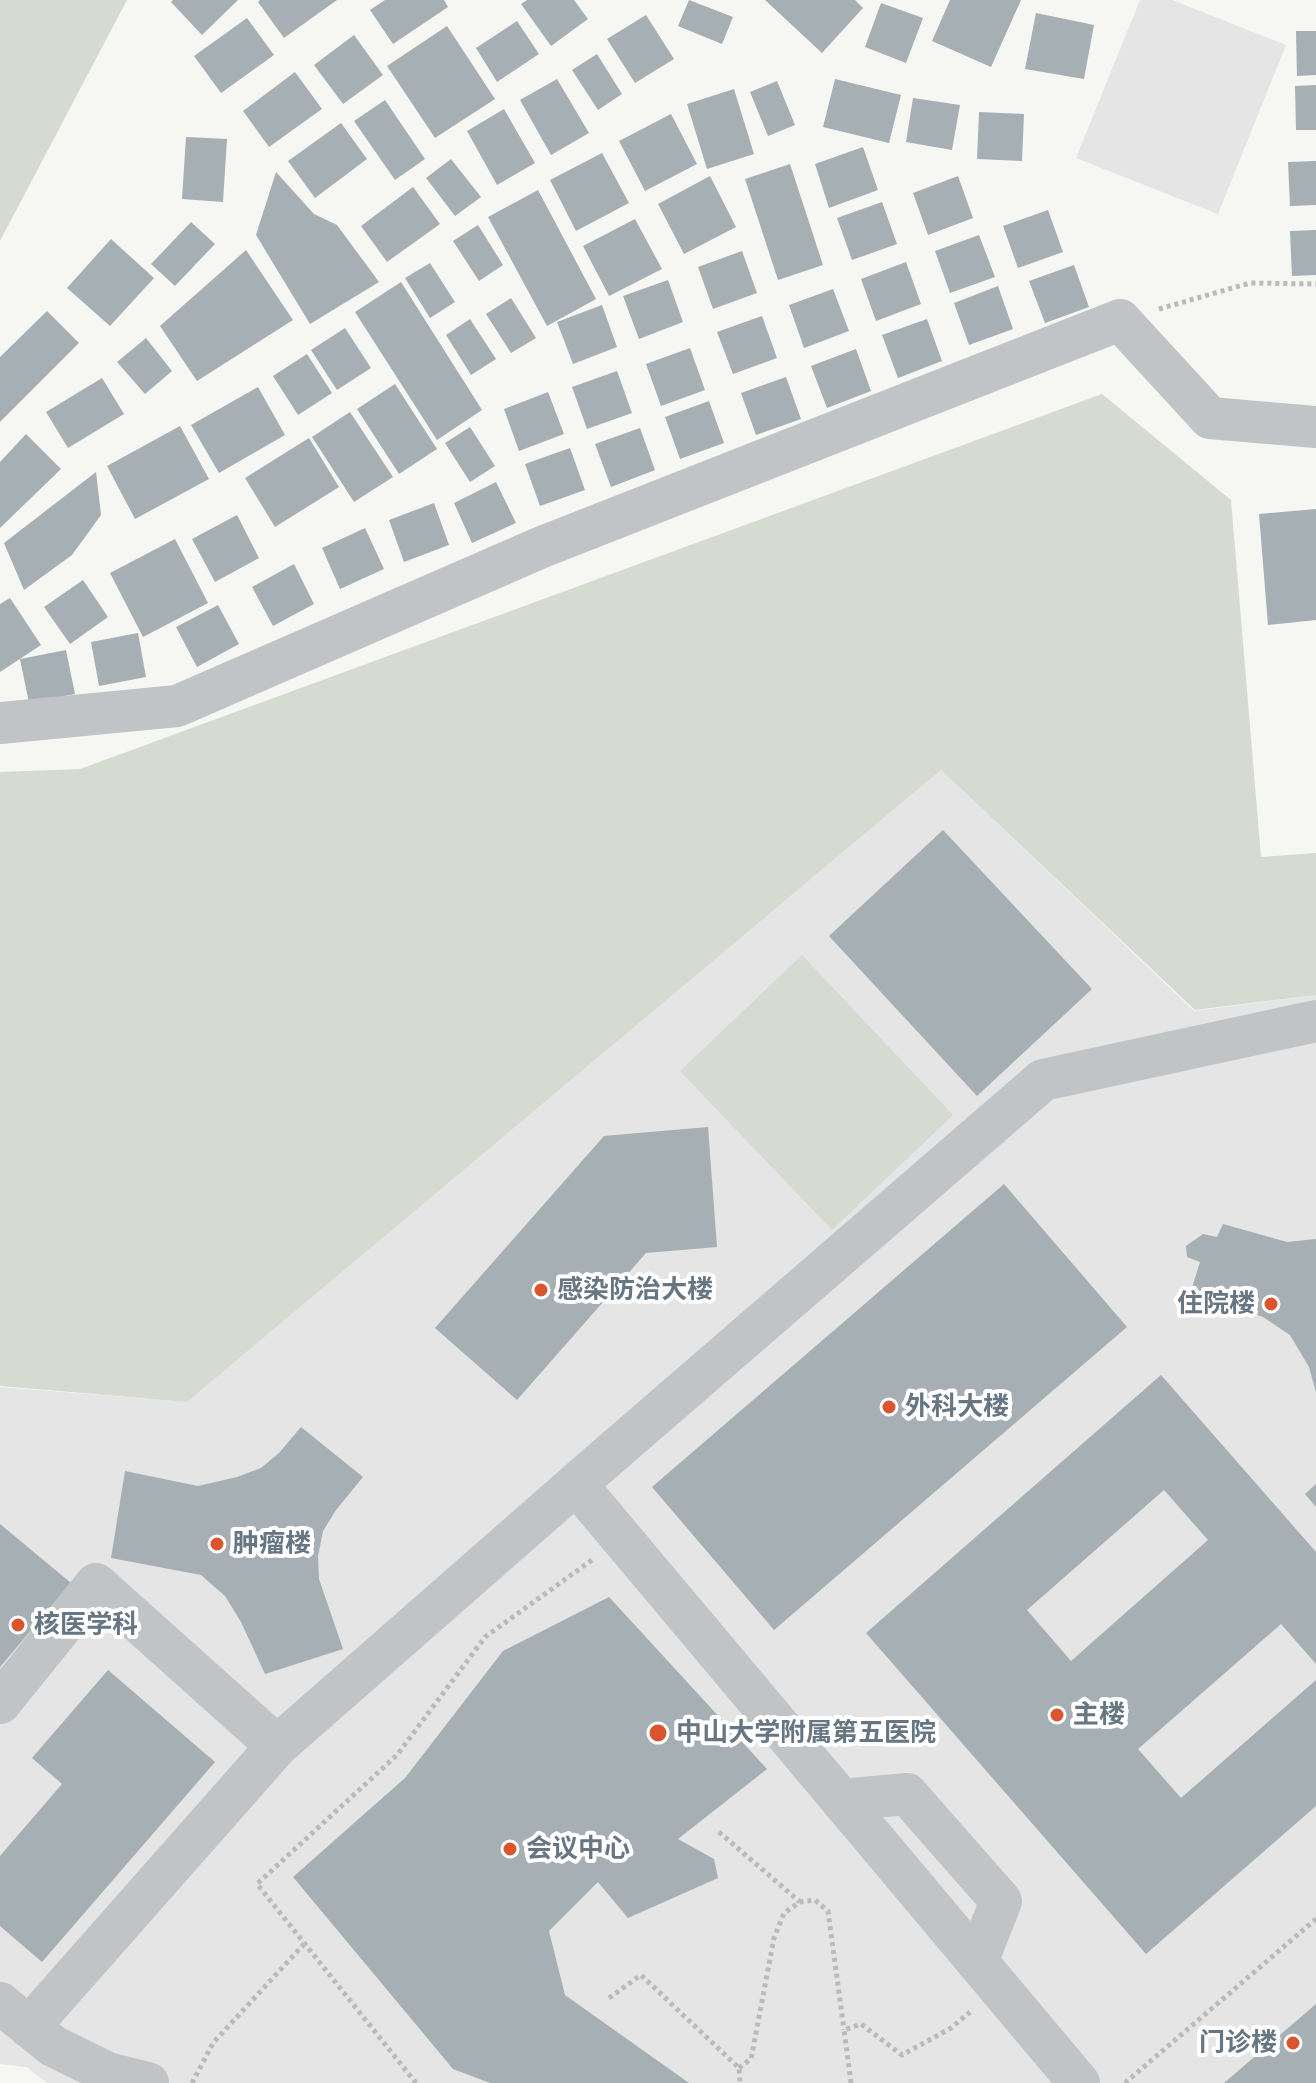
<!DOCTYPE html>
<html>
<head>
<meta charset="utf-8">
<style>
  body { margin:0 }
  canvas { display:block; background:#f6f6f3 }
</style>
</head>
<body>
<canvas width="1316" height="2083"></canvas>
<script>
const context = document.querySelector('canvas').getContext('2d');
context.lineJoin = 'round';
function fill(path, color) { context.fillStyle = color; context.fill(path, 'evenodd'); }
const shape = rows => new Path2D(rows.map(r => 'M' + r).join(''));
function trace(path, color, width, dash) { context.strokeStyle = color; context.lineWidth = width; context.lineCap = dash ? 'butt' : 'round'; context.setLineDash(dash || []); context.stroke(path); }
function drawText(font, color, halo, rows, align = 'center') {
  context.font = font + ' Montserrat,"Noto Sans SC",sans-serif'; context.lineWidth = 8; context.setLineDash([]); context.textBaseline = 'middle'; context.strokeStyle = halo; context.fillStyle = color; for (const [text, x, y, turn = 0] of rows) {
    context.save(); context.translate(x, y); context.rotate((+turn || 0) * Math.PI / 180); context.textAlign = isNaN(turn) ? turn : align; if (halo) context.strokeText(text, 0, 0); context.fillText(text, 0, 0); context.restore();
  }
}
fill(shape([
  [1140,0,1172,0,1286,45,1218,214,1076,158],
  [941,770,1194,1011,1316,995,1316,2083,47,2083,27,2067,0,2064,0,1387,187,1402]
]), '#e4e5e4');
fill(shape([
  [0,0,127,0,0,241],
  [1102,394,1231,500,1261,857,1316,853,1316,995,1195,1010,941,770,187,1402,0,1386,0,772,80,769],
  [802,955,953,1115,832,1230,680,1071]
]), '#d6dbd2');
fill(shape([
  [173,0,238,0,202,35,171,2],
  [260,0,337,0,284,38,258,2],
  [385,0,444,0,448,7,393,44,370,10],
  [527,0,574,0,588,19,551,46,521,4],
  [689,0,733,17,722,44,678,26],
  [765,0,855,0,863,8,822,53],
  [950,0,1021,0,991,67,932,41],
  [881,3,923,18,906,63,865,47],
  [1036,13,1094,25,1084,79,1025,69],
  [646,15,674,59,635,83,607,39],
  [247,18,274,55,221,93,194,56],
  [517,21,539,54,497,82,476,48],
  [447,26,495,99,435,138,387,66],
  [1296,31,1316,31,1316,75,1297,76],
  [354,35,383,75,343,104,314,65],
  [597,54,622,94,598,110,572,70],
  [295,72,322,109,269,147,243,111],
  [557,79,589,133,551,155,520,100],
  [835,79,901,95,889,143,823,127],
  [777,81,795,125,768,136,750,92],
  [1316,85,1316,130,1296,130,1295,86],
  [734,89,754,154,707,169,687,104],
  [913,98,960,105,952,150,906,142],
  [385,100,425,159,395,180,354,121],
  [504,109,535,163,497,185,467,131],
  [979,112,1024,114,1022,161,977,159],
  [671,114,697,164,645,191,619,141],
  [341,123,367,159,315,198,288,161],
  [186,137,227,139,223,202,182,199],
  [863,147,878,190,829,208,815,164],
  [602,153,629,203,576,231,550,180],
  [451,159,481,197,455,216,426,178],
  [1316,161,1316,205,1290,206,1288,162],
  [790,164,823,265,778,280,745,179],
  [276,172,314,214,337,225,379,282,310,324,256,235],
  [710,176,736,227,684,254,658,204],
  [958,176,973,218,928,235,913,193],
  [413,187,440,224,387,262,361,226],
  [538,190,596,299,547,326,488,217],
  [882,202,897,244,852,260,837,218],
  [1048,210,1063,252,1018,268,1003,226],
  [635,219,662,269,609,296,583,246],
  [191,222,215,244,175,286,151,264],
  [478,225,503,265,479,281,453,241],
  [1316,230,1316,275,1292,276,1290,231],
  [979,235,995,277,950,293,935,251],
  [111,239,154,278,110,326,67,288],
  [246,250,293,320,197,381,160,326],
  [742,251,757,293,713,309,698,267],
  [906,262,921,304,876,321,861,279],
  [430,263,455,302,430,318,405,278],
  [1074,265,1089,307,1045,323,1029,281],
  [668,280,683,322,639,339,623,296],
  [401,282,482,410,437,440,355,312],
  [998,286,1013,329,969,345,954,303],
  [833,289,849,331,804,348,789,305],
  [511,298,536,338,511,353,486,314],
  [602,305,617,347,573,364,557,322],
  [47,311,79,343,0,422,0,357],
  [762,316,777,358,733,374,717,332],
  [470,319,496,359,471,375,446,335],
  [927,319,942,361,898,378,882,335],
  [345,328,371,368,337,390,311,350],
  [146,338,172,371,145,394,117,362],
  [690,348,705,390,661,406,646,364],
  [856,349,871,391,827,408,811,366],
  [307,354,332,393,298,415,273,376],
  [617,371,632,413,587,429,572,387],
  [786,377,801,419,756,435,741,393],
  [102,378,124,414,68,448,46,412],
  [395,384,437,449,399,474,357,409],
  [258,387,285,435,219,473,191,425],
  [548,392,564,434,519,451,504,409],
  [709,401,724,443,680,459,665,417],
  [350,412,393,477,354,502,312,437],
  [180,426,209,479,135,519,107,466],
  [470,427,495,466,470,482,445,443],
  [640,428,655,470,611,487,595,444],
  [26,434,61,469,0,528,0,462],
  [309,438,339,487,275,527,245,478],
  [570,448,585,490,540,506,525,464],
  [96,472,101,515,72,555,24,590,4,543],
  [496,482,516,523,472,543,454,503],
  [434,503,449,545,404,562,389,520],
  [1316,509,1316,620,1268,625,1259,514],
  [237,515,259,558,215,582,192,539],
  [365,528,384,569,340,589,322,548],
  [175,539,208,603,143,637,110,573],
  [294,564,314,604,273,626,252,587],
  [83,580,108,617,70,644,44,607],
  [10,598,41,645,0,672,0,604],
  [218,605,239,644,197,667,176,627],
  [138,633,146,677,99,686,91,642],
  [66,650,75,694,29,703,20,659],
  [943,830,1092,989,977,1096,829,936],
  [708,1127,717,1247,646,1253,517,1400,435,1328,604,1136],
  [1004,1184,1127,1327,774,1630,652,1487],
  [1223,1224,1287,1242,1316,1239,1316,1392,1309,1367,1290,1335,1263,1317,1191,1291,1200,1262,1187,1257,1186,1246,1203,1234,1217,1237],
  [1161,1375,1316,1552,1316,1664,1281,1624,1138,1749,1181,1798,1316,1680,1316,1806,1146,1954,866,1633],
  [1164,1490,1208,1540,1071,1661,1027,1610],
  [301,1427,363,1477,336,1510,323,1531,318,1556,319,1579,343,1649,265,1674,241,1622,225,1596,201,1575,111,1558,125,1471,198,1486,237,1477,261,1468,279,1453],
  [1316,1484,1316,1507,1305,1494],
  [0,1524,71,1583,0,1667],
  [609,1597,767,1769,678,1839,714,1859,718,1878,628,1918,598,1882,549,1931,565,1995,689,2083,490,2083,453,2069,293,1877,405,1778,503,1651],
  [108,1670,215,1762,42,1962,0,1926,0,1856,62,1784,32,1758],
  [1316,2004,1316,2083,1224,2083]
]), '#a6afb4');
trace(shape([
  [1159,309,1250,283,1316,284],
  [719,1832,800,1902],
  [609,1998,641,1975,739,2068,740,2083],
  [739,2068,751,2059,774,1938,784,1913,800,1902,815,1900,828,1911,844,2030],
  [192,2083,213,2043,305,1943],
  [416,2083,257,1884,397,1755,485,1637,592,1560],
  [851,2083,844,2030,861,2024,902,2055,951,2028,970,2012],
  [1125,2083,1316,1919]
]), '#b8bbbd', 5, [4, 4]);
trace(shape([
  [0,723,177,706,542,547,1120,320,1210,418,1316,427],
  [0,1703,96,1584,277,1746],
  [841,1800,907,1794,1001,1901,977,1962],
  [0,2003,53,2046,108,2073,148,2083],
  [29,2027,277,1746,576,1484],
  [1079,2083,576,1484,1043,1080,1316,1021]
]), '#c0c4c7', 42);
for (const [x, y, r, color] of [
  [541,1290,8,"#dc542d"],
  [1271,1304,8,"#dc542d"],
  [889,1407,8,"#dc542d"],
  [217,1544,8,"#dc542d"],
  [18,1625,8,"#dc542d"],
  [1057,1715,8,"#dc542d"],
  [658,1733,10,"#dc542d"],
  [510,1849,8,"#dc542d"],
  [1293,2043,8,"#dc542d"]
]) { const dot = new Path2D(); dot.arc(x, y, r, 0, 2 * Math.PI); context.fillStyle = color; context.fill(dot); trace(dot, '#fff', 3); }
drawText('bold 26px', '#667683', '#fff', [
  ["感染防治大楼",557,1290],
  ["住院楼",1255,1304,"right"],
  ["外科大楼",905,1407],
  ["肿瘤楼",233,1544],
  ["核医学科",34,1625],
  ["主楼",1073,1715],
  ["中山大学附属第五医院",676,1733],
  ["会议中心",526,1849],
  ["门诊楼",1277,2043,"right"]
], 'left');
</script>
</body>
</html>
